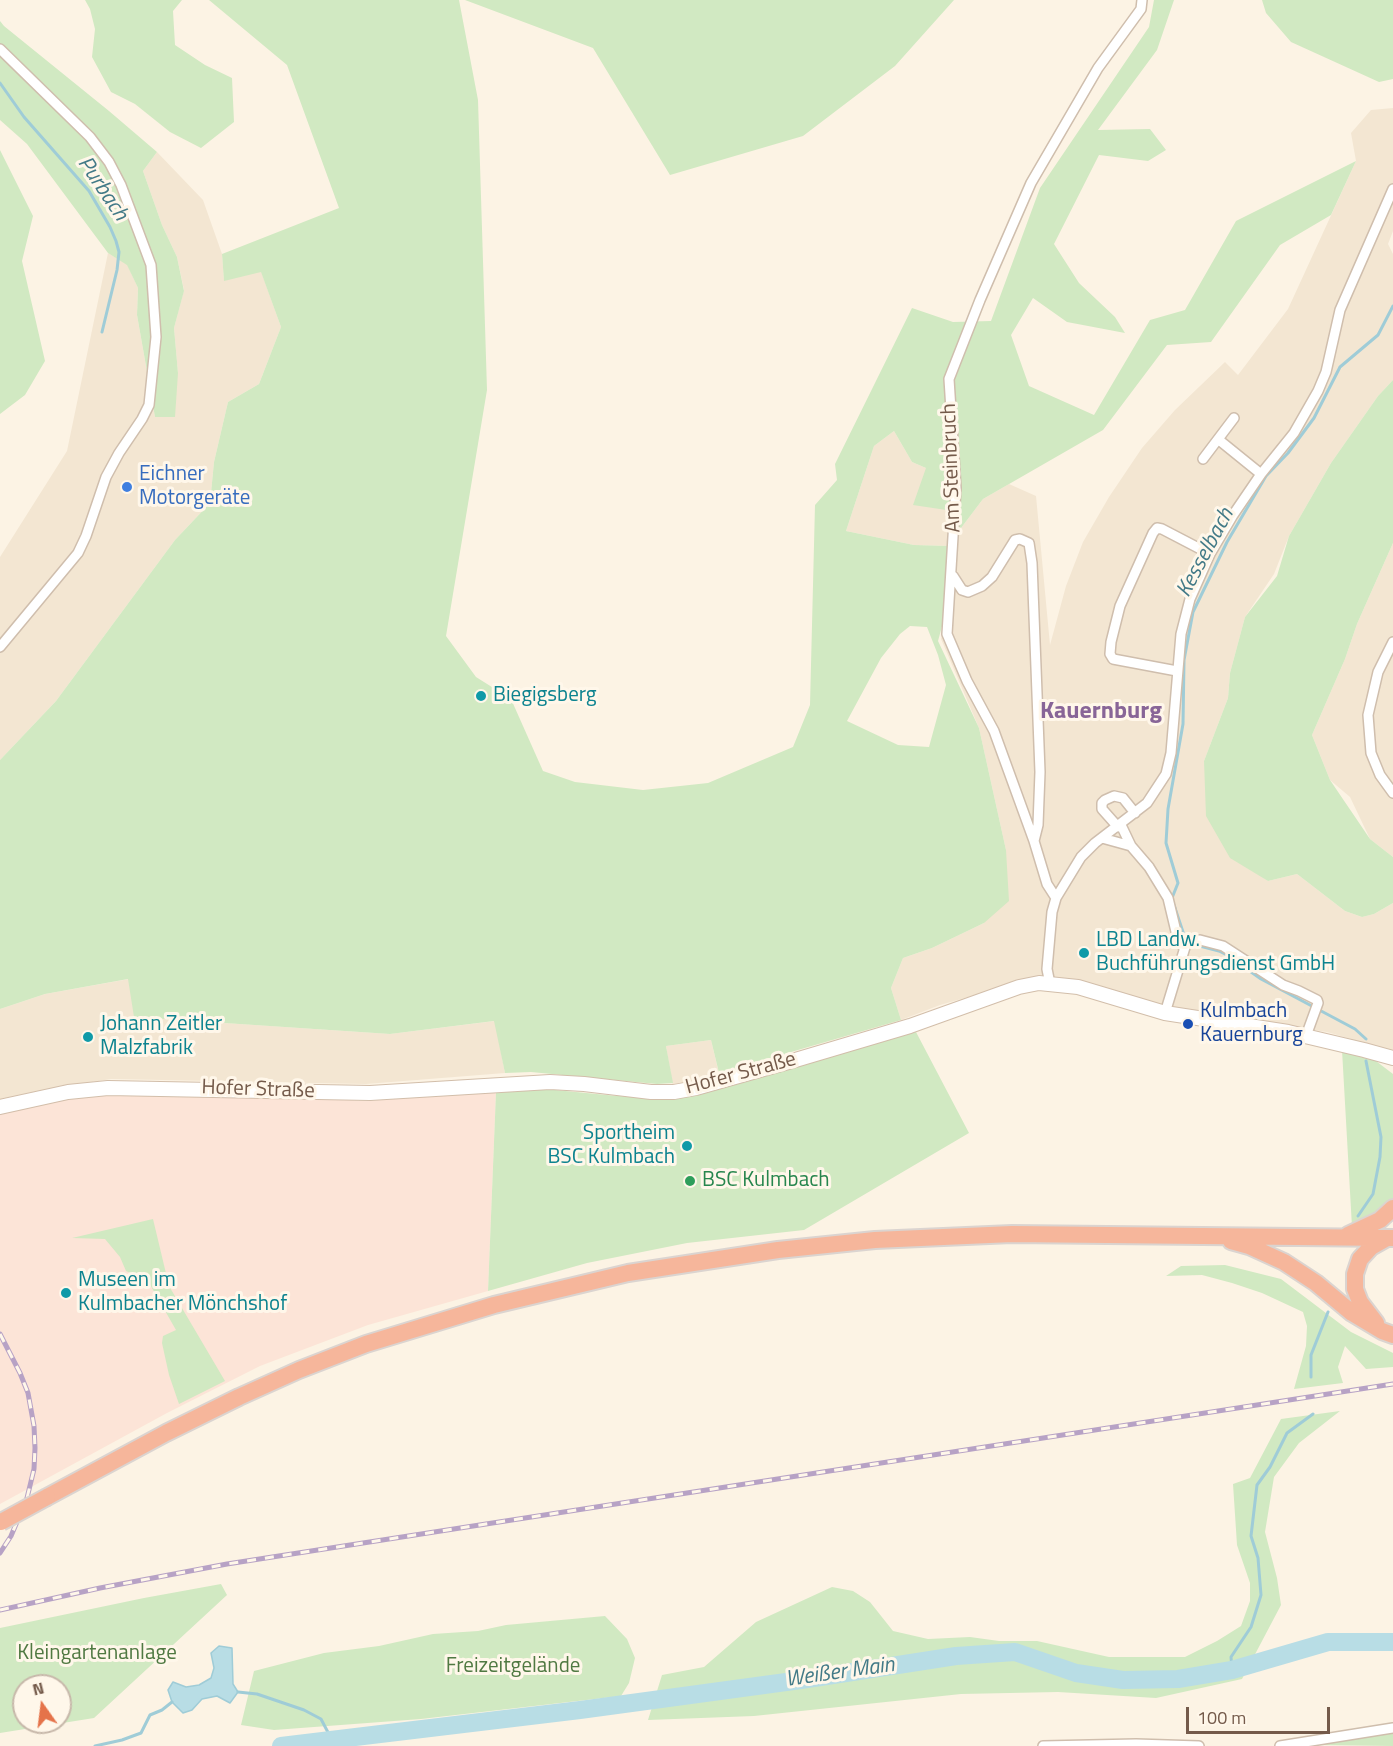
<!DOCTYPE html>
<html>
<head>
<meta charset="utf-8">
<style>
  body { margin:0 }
  #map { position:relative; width:1393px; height:1746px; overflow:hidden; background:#fcf3e4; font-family:"Titillium Web",sans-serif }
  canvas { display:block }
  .north { position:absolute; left:12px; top:1674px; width:60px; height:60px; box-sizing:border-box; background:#fff7ea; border:2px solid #c7b8aa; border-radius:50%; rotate:346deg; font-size:16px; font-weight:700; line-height:24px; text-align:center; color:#745a4a }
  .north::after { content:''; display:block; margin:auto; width:21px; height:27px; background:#e5734a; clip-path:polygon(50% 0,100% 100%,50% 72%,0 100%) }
  .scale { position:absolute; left:1186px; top:1707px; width:144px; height:27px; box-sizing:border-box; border:3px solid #745a4a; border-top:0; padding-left:8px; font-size:18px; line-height:21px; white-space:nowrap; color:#745a4a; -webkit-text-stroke:4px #fff7ea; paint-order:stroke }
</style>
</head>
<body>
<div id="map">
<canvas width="1393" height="1746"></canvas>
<div class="north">N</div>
<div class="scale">100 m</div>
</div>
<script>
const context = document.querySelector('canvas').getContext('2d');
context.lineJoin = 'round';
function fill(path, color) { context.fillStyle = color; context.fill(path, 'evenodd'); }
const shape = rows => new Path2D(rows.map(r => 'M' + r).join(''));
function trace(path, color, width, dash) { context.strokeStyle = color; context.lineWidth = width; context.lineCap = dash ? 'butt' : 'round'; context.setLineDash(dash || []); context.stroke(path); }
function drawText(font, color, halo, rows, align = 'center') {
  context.font = font + ' "Titillium Web",sans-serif'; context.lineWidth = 6; context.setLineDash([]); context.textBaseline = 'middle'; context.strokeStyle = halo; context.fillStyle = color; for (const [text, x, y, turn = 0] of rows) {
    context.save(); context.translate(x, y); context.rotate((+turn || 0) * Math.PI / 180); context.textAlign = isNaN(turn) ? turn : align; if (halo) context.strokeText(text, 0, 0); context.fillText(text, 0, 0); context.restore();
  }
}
fill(shape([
  [1393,108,1393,231,1388,244,1393,254,1393,380,1378,396,1331,463,1289,536,1274,574,1245,617,1230,673,1228,698,1204,761,1257,873,1268,881,1297,874,1345,911,1362,917,1374,914,1393,903,1393,1051,1327,1032,1183,1011,1073,982,993,990,940,1005,901,1020,891,988,903,958,932,948,984,923,1006,850,979,728,941,639,958,532,983,499,1009,484,1036,496,1050,645,1066,586,1083,542,1109,497,1142,448,1175,410,1225,362,1238,375,1288,309,1356,161,1351,133,1371,110],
  [157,152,203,200,222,254,224,280,261,271,281,327,259,384,228,402,214,462,210,503,175,540,56,701,0,760,0,557,67,451,108,253,127,264,138,288,137,315,155,417,178,373,174,328,184,290,177,257,162,225,143,171],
  [894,431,912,462,926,468,953,511,950,546,914,545,846,531,874,446],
  [1393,543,1393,857,1370,839,1350,797,1330,780,1312,735,1345,659,1357,624],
  [129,979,135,1017,390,1034,495,1021,505,1073,366,1084,111,1079,49,1089,0,1102,0,1009,45,994],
  [711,1040,720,1078,673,1087,666,1046]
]), '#f3e6d2');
fill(shape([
  [146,1092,297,1095,363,1101,496,1092,488,1291,368,1325,260,1366,167,1413,0,1504,0,1114,18,1108,72,1097]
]), '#fce4d7');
fill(shape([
  [85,0,182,0,173,11,175,45,205,65,232,78,234,122,201,148,170,132,135,104,111,92,92,57,95,29,90,9],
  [209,0,459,0,478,100,487,390,446,636,476,677,511,699,543,771,575,782,643,790,708,783,793,747,810,705,815,505,837,480,835,464,912,308,953,322,991,321,1040,188,1149,27,1154,0,1174,0,1157,50,1098,130,1150,129,1166,150,1148,161,1099,155,1054,244,1079,283,1115,317,1125,333,1067,322,1033,298,1011,335,1029,386,1094,415,1150,320,1185,310,1236,221,1356,161,1331,215,1280,245,1211,342,1167,345,1103,430,983,499,958,532,945,615,938,641,979,728,1006,850,1009,901,984,923,932,948,903,958,891,988,901,1020,719,1073,711,1040,666,1046,673,1083,657,1084,531,1072,505,1073,494,1021,390,1034,134,1017,128,979,45,994,0,1009,0,760,56,701,175,540,210,503,214,462,228,402,259,384,281,327,261,272,224,281,222,254,339,208,287,65],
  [894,431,912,462,926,468,913,505,953,511,950,546,914,545,846,531,874,446],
  [910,626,927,627,938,655,946,685,929,747,898,745,847,721,881,658,900,634],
  [465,0,954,0,895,66,803,136,670,175,593,48],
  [1262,0,1393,0,1393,79,1379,82,1291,42,1266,13],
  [0,21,4,26,109,111,157,152,143,171,162,225,177,257,184,291,174,328,178,373,175,417,155,417,137,315,138,288,127,265,108,253,27,144,0,120],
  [0,150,33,216,22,261,45,361,25,395,0,414],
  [1393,380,1393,543,1357,624,1345,659,1312,735,1330,780,1370,839,1393,857,1393,903,1374,914,1362,917,1345,911,1297,874,1268,881,1230,858,1206,816,1204,761,1228,698,1230,673,1245,617,1277,576,1289,536,1331,463,1378,396],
  [916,1032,969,1133,804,1230,687,1243,587,1263,488,1291,496,1092,545,1089,617,1096,675,1097,783,1071],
  [1342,1050,1372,1058,1393,1074,1393,1201,1384,1210,1352,1227],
  [153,1219,169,1286,225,1381,179,1404,169,1375,162,1343,163,1336,176,1330,148,1281,126,1271,120,1257,105,1239,72,1238],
  [1225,1265,1281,1279,1351,1332,1393,1353,1393,1367,1366,1369,1345,1346,1338,1367,1343,1383,1294,1389,1306,1346,1307,1326,1303,1312,1262,1293,1232,1283,1202,1275,1166,1276,1181,1266],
  [1340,1411,1299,1443,1274,1477,1265,1532,1277,1578,1281,1605,1242,1679,1156,1698,1058,1692,961,1694,754,1716,648,1720,662,1675,704,1667,756,1622,832,1587,853,1591,870,1602,893,1631,928,1639,970,1637,999,1641,1037,1641,1109,1657,1185,1657,1217,1641,1241,1626,1250,1601,1250,1583,1237,1545,1233,1484,1250,1478,1281,1419],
  [221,1584,227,1595,94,1718,0,1733,0,1628,144,1598],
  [24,1686,60,1686,60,1722,24,1722],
  [605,1616,627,1639,635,1658,629,1683,621,1696,421,1719,274,1730,241,1725,254,1671,324,1653,379,1646,433,1634,478,1631,506,1625],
  [1393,1731,1393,1746,1316,1745]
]), '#d1e9c2');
const water = shape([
  [219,1646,232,1648,233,1684,238,1692,230,1703,217,1696,202,1699,192,1710,183,1713,172,1702,168,1690,173,1682,186,1687,199,1685,211,1678,214,1668,211,1653,219,1646]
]);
fill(water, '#b8dde5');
trace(water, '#9fccd7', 1.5);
trace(shape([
  [0,83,24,117,89,191,110,227,116,241,119,252,117,270,102,332],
  [1172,898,1178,883,1166,843,1168,809,1183,724,1184,660,1193,612,1227,542,1266,476,1288,453,1314,418,1340,367,1378,335,1393,306],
  [1174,905,1186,941],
  [1192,944,1219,951,1227,955,1261,979,1355,1029,1366,1039],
  [1358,1216,1373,1194,1380,1157,1381,1137,1366,1061],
  [1311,1377,1311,1355,1328,1312],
  [1232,1670,1231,1657,1251,1627,1261,1595,1258,1558,1251,1536,1257,1485,1270,1467,1287,1433,1313,1414],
  [238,1692,257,1694,304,1710,321,1719,332,1740],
  [95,1746,122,1740,141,1733,150,1715,162,1710,172,1702]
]), '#9fccd7', 3);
trace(shape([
  [281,1746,580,1710,801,1680,956,1656,1015,1652,1076,1673,1123,1680,1178,1679,1232,1670,1328,1642,1393,1642]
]), '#b8dde5', 18);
const street = shape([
  [0,49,90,137,109,162,121,185,151,265,156,337,149,405,142,419,119,453,106,477,86,536,78,553,0,647],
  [1219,440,1261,474],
  [1203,459,1234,418],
  [953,576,962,590,968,592,982,586,992,577,1015,540,1020,539,1029,543,1032,563,1040,772,1038,825,1034,841],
  [1393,642,1378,672,1368,715,1371,753,1380,775,1393,793],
  [1177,671,1113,659,1110,654,1111,642,1120,606,1153,533,1157,528,1162,529,1210,554],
  [1121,825,1131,846,1149,867,1168,898,1178,940,1184,948],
  [1118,827,1102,809,1102,803,1105,800,1114,796,1123,798,1135,813],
  [1102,838,1131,846],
  [1056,898,1047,884,1034,841,994,731,967,681,947,634,956,488,949,379,980,300,1031,183,1098,68,1141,9,1142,0],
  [1050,984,1047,969,1052,912,1056,898,1081,857,1095,843,1147,803,1166,774,1171,753,1181,634,1190,599,1210,554,1233,515,1261,474,1294,433,1318,391,1326,372,1340,310,1393,189],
  [1165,1013,1186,944,1192,941,1200,940,1223,946,1283,985,1299,991,1317,1000,1318,1003,1306,1036],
  [1043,1746,1136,1744,1199,1746],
  [1280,1746,1393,1728]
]);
const secondary = shape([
  [0,1107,68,1092,108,1088,370,1093,550,1082,584,1084,651,1092,674,1092,696,1088,792,1061,910,1026,1019,987,1039,983,1078,987,1165,1013,1288,1032,1364,1050,1393,1058]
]);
const highway = shape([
  [1348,1235,1380,1220,1393,1208],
  [1231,1241,1249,1246,1284,1262,1316,1283,1352,1313,1382,1331,1393,1335],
  [1376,1323,1360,1302,1355,1289,1355,1274,1360,1259,1371,1247,1387,1238],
  [47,1497,166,1433,239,1397,299,1370,366,1344,494,1305,628,1273,778,1250,875,1240,1012,1234,1393,1238]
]);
trace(street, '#cfbead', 12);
trace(secondary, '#d2beaa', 16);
trace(highway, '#dbd4d0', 20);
trace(street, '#fff', 9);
trace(secondary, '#fff', 14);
trace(highway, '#f6b69b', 16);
const rail = shape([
  [0,1334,20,1373,28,1393,34,1426,35,1448,34,1469,27,1498,11,1536,0,1553],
  [0,1610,100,1588,227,1564,1393,1384]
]);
trace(rail, '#b7a2c5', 5);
trace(rail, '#fff7ea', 3, [9]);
const highwayBridge = shape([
  [1,1522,47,1497]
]);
trace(highwayBridge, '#dbd4d0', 20, []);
trace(highwayBridge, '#f6b69b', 16);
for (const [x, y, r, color] of [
  [127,487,6,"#3f7fe0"],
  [481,696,6,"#0f9aa8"],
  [1084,953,6,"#0f9aa8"],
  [1188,1024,6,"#1a4fb4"],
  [88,1037,6,"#0f9aa8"],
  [687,1146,6,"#0f9aa8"],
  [690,1181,6,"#2e9e5b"],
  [66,1293,6,"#0f9aa8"]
]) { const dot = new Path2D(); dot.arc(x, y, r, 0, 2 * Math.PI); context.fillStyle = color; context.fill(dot); trace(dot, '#fff7ea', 2); }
drawText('21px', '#745a4a', '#fff7ea', [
  ["Am Steinbruch",952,468,-92],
  ["Hofer Straße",741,1074,-15],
  ["Hofer Straße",258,1090,2]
]);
drawText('21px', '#366cbe', '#fff7ea', [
  ["Eichner",139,475],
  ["Motorgeräte",139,499]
], 'left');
drawText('21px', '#0d838f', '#fff7ea', [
  ["Biegigsberg",493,696],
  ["LBD Landw.",1096,941],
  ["Buchführungsdienst GmbH",1096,965],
  ["Johann Zeitler",100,1025],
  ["Malzfabrik",100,1049],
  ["Sportheim",675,1134,"right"],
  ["BSC Kulmbach",675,1158,"right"],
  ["Museen im",78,1281],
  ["Kulmbacher Mönchshof",78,1305]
], 'left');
drawText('21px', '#164399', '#fff7ea', [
  ["Kulmbach",1200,1012],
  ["Kauernburg",1200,1036]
], 'left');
drawText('21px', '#27864d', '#fff7ea', [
  ["BSC Kulmbach",702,1181]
], 'left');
drawText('21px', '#507942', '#fff7ea', [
  ["Kleingartenanlage",97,1654],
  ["Freizeitgelände",513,1667]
]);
drawText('italic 22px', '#437a87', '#fff7ea', [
  ["Purbach",102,189,56],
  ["Kesselbach",1206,553,-62],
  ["Weißer Main",840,1673,-8]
]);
drawText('bold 24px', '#886597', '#fff7ea', [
  ["Kauernburg",1101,712]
]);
</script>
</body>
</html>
